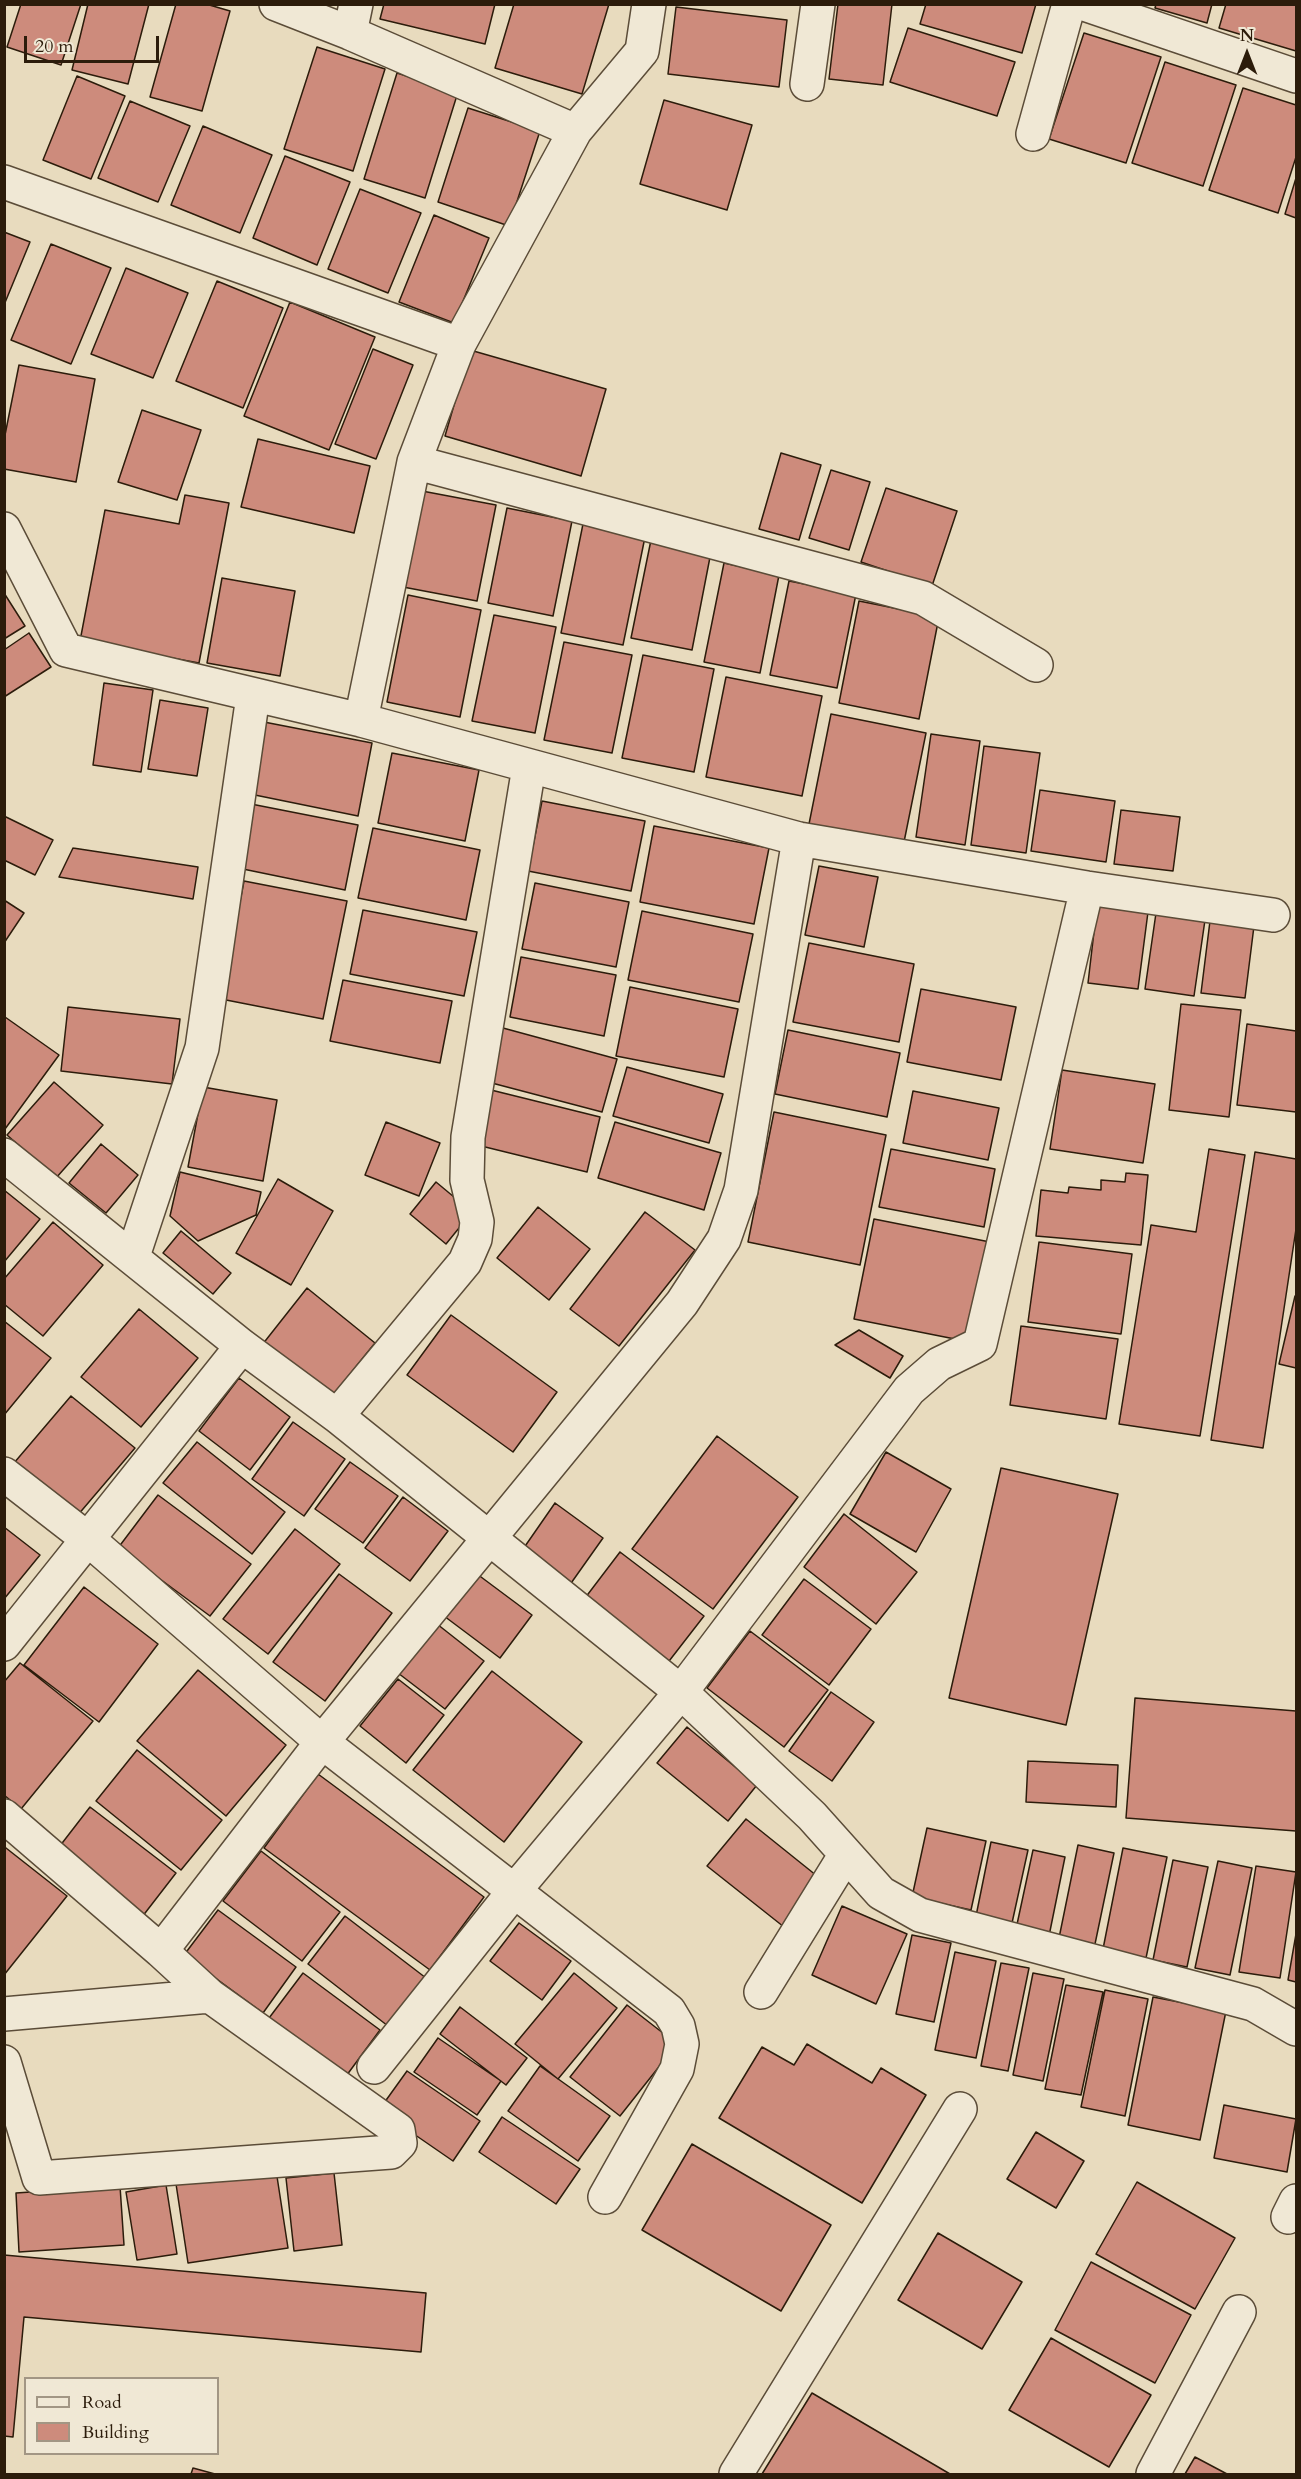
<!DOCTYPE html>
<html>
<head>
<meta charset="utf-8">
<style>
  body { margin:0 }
  #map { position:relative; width:1301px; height:2479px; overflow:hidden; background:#e8dbbe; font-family:Cardo,serif }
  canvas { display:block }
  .frame { position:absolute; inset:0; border:6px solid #2c1c0b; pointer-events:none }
  .legend { position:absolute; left:24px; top:2377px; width:195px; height:78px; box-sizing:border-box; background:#f0e8d5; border:2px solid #a29684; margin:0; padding:8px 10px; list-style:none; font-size:18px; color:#2c1c0b }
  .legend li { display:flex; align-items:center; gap:12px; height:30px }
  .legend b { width:30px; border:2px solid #a29684 }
  .north { position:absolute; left:1217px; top:24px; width:60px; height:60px; -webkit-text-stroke:4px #f0e8d5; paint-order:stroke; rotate:0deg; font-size:16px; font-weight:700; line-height:24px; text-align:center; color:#2c1c0b }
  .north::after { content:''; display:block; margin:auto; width:21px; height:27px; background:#2c1c0b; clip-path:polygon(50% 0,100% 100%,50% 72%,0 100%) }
  .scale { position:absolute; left:24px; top:36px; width:135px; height:27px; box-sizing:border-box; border:3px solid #2c1c0b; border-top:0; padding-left:8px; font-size:18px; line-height:21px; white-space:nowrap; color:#2c1c0b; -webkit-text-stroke:4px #f0e8d5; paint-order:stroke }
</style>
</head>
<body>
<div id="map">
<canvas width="1301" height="2479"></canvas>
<div class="frame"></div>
<ul class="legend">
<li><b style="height:8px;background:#f0e8d5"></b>Road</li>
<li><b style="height:16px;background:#cd8b7c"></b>Building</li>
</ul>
<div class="north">N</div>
<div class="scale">20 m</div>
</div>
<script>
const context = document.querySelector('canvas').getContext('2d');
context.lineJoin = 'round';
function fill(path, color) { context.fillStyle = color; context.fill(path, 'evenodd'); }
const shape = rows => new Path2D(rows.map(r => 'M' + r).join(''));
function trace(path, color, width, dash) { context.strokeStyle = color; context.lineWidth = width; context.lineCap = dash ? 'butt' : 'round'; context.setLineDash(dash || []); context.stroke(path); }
const building = shape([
  [21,4,81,4,61,65,7,47,21,4],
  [88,4,149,4,128,84,72,70,88,4],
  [176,4,206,4,230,11,202,111,150,97,176,4],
  [384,4,495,4,485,44,380,19,384,4],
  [514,4,609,4,582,94,495,68,514,4],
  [838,4,892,4,883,85,829,79,838,4],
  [926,4,1036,4,1022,53,920,24,926,4],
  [1156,4,1212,4,1207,23,1155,8,1156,4],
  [1226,4,1296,4,1296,51,1219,28,1226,4],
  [676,7,787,20,779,87,668,74,676,7],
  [908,28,1015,62,997,116,890,82,908,28],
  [1084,33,1161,57,1126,163,1049,139,1084,33],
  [317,47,385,69,353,171,284,149,317,47],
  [1165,62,1236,85,1203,186,1132,163,1165,62],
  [397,73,458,92,425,198,364,179,397,73],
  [77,76,125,96,91,179,43,160,77,76],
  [1243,88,1296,105,1296,157,1278,213,1209,190,1243,88],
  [664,100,752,125,727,210,640,184,664,100],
  [130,101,190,126,158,202,98,178,130,101],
  [468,108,540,131,509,226,438,202,468,108],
  [203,126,272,155,240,233,171,205,203,126],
  [285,156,350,182,317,265,253,238,285,156],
  [1296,178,1296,218,1285,214,1296,178],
  [360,189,421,213,388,293,328,269,360,189],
  [434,215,489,238,454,323,399,302,434,215],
  [4,232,30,242,4,305,4,232],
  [51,244,111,268,71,364,11,340,51,244],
  [126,268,188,293,153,378,91,354,126,268],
  [217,281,283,308,243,408,176,381,217,281],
  [290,302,375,337,329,450,244,416,290,302],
  [373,349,413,365,376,459,335,444,373,349],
  [470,350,606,389,581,476,445,436,470,350],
  [19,365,95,379,76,482,4,469,4,440,19,365],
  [142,410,201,430,177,500,118,482,142,410],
  [258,439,370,466,354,533,241,507,258,439],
  [781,453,821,465,799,540,759,529,781,453],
  [831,470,870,482,849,550,809,538,831,470],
  [886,488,957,511,932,586,861,562,886,488],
  [422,491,496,505,477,601,403,587,422,491],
  [185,495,229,503,199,663,80,641,105,510,179,524,185,495],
  [507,508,572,521,553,616,488,603,507,508],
  [583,524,645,537,623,645,561,633,583,524],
  [651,540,711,552,692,650,631,638,651,540],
  [724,563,779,575,760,673,704,662,724,563],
  [222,578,295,591,280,676,207,663,222,578],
  [789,581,856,594,837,688,770,675,789,581],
  [4,593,25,626,4,639,4,593],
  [408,595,481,610,460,717,387,702,408,595],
  [859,601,939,617,919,719,839,703,859,601],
  [494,615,556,627,535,733,472,721,494,615],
  [29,633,51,667,4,697,4,650,29,633],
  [564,642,632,655,612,753,544,740,564,642],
  [643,655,714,669,694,772,622,758,643,655],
  [726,677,822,696,802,796,706,777,726,677],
  [104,683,153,690,141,772,93,765,104,683],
  [160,700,208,708,197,776,148,769,160,700],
  [831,714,926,733,904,842,809,824,831,714],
  [264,722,372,743,358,816,250,794,264,722],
  [931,734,980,741,965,845,916,837,931,734],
  [984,746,1040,753,1026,853,971,845,984,746],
  [392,753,479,770,465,841,378,823,392,753],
  [1040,790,1115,801,1106,862,1031,851,1040,790],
  [542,801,645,821,631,891,528,871,542,801],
  [251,804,358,825,345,890,238,868,251,804],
  [1121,810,1180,817,1173,871,1114,864,1121,810],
  [4,816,53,840,35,875,4,860,4,816],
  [654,826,769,848,754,924,640,902,654,826],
  [373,828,480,850,466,920,358,898,373,828],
  [73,848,198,867,193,899,59,877,73,848],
  [819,866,878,877,864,947,805,935,819,866],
  [244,881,347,901,323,1019,221,999,244,881],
  [535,883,629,902,616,967,522,949,535,883],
  [4,900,24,913,4,943,4,900],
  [1097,906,1148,912,1138,989,1088,983,1097,906],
  [363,910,477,932,464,996,350,974,363,910],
  [642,911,753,934,739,1002,628,980,642,911],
  [1156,913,1205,920,1194,996,1145,989,1156,913],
  [1210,921,1254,926,1245,998,1201,993,1210,921],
  [809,943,914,964,899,1042,793,1022,809,943],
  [521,957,616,975,604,1036,510,1017,521,957],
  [343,980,452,1001,440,1063,330,1041,343,980],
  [630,987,738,1009,724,1077,616,1056,630,987],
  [921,989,1016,1007,1001,1080,907,1062,921,989],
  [1181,1004,1241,1010,1229,1117,1169,1110,1181,1004],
  [68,1007,180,1019,172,1084,61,1071,68,1007],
  [5,1017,59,1055,5,1129,4,1128,5,1017],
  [1247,1024,1296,1031,1296,1112,1237,1105,1247,1024],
  [503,1028,617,1059,602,1112,488,1082,503,1028],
  [788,1030,900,1053,887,1117,775,1094,788,1030],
  [627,1067,723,1094,709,1143,613,1116,627,1067],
  [1062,1070,1155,1084,1143,1163,1050,1149,1062,1070],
  [54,1082,103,1125,56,1178,7,1135,54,1082],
  [203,1087,277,1100,263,1181,188,1167,203,1087],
  [487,1089,600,1117,587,1172,473,1144,487,1089],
  [913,1091,999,1108,988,1160,903,1143,913,1091],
  [774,1112,886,1135,860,1265,748,1242,774,1112],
  [386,1122,440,1143,419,1196,365,1175,386,1122],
  [615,1122,721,1153,704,1210,598,1178,615,1122],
  [101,1144,138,1175,106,1213,69,1183,101,1144],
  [891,1149,995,1169,984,1227,879,1207,891,1149],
  [1209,1149,1245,1155,1200,1436,1119,1424,1151,1225,1196,1232,1209,1149],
  [1255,1152,1296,1159,1296,1229,1263,1448,1211,1440,1255,1152],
  [180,1172,261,1192,256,1215,198,1241,170,1216,180,1172],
  [1126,1173,1148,1175,1141,1245,1036,1236,1041,1190,1068,1193,1069,1187,1101,1190,1101,1180,1125,1182,1126,1173],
  [278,1179,333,1211,291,1285,236,1253,278,1179],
  [436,1182,472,1212,446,1244,410,1214,436,1182],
  [4,1190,40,1219,4,1262,4,1190],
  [538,1207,590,1249,549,1300,497,1258,538,1207],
  [645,1212,695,1250,619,1346,570,1309,645,1212],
  [874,1219,990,1242,970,1342,854,1319,874,1219],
  [53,1222,103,1265,43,1336,4,1304,4,1279,53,1222],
  [181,1231,231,1273,213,1294,163,1253,181,1231],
  [1039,1242,1132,1254,1121,1334,1028,1322,1039,1242],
  [307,1288,375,1343,330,1399,262,1345,307,1288],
  [1295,1296,1296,1296,1296,1368,1279,1364,1295,1296],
  [139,1309,198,1358,141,1427,81,1377,139,1309],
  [451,1315,557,1392,513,1452,407,1375,451,1315],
  [4,1321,51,1358,4,1415,4,1321],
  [1021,1326,1118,1339,1106,1419,1010,1405,1021,1326],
  [859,1330,903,1356,890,1378,835,1345,859,1330],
  [239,1378,290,1417,250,1470,199,1431,239,1378],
  [71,1396,135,1448,77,1516,14,1463,71,1396],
  [293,1422,345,1459,304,1516,252,1479,293,1422],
  [717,1436,798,1497,713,1609,632,1549,717,1436],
  [197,1442,285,1512,252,1554,163,1483,197,1442],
  [886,1452,951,1489,916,1552,850,1514,886,1452],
  [350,1462,398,1496,363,1543,315,1509,350,1462],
  [1001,1468,1118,1494,1066,1725,949,1698,1001,1468],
  [158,1495,251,1564,210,1616,118,1548,158,1495],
  [403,1497,448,1531,410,1581,365,1548,403,1497],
  [555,1503,603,1538,569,1586,521,1552,555,1503],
  [844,1514,917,1572,876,1624,804,1567,844,1514],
  [4,1527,40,1555,4,1599,4,1527],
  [295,1529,340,1564,268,1654,223,1619,295,1529],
  [620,1552,704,1616,666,1665,582,1602,620,1552],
  [473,1571,532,1615,500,1658,440,1613,473,1571],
  [339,1574,392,1613,325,1701,273,1662,339,1574],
  [804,1579,871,1629,829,1685,762,1635,804,1579],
  [84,1587,158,1644,99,1722,24,1665,84,1587],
  [437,1624,484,1661,445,1709,398,1673,437,1624],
  [750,1631,828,1690,784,1747,707,1688,750,1631],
  [20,1663,93,1721,21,1809,4,1795,4,1682,20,1663],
  [198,1670,286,1745,226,1816,137,1741,198,1670],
  [492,1671,582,1742,504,1842,413,1770,492,1671],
  [398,1679,444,1715,406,1763,360,1726,398,1679],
  [831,1692,874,1722,832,1781,789,1751,831,1692],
  [1135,1698,1296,1711,1296,1831,1126,1818,1135,1698],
  [687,1727,757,1785,728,1821,657,1763,687,1727],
  [137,1750,222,1820,181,1870,96,1801,137,1750],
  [1028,1761,1118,1765,1116,1807,1026,1802,1028,1761],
  [318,1774,484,1897,430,1970,264,1848,318,1774],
  [90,1807,176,1873,142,1917,56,1851,90,1807],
  [746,1819,822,1880,784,1927,707,1866,746,1819],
  [927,1828,986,1841,971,1910,912,1897,927,1828],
  [991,1842,1028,1850,1012,1923,976,1916,991,1842],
  [1078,1845,1114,1853,1095,1944,1059,1938,1078,1845],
  [6,1848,67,1896,4,1975,4,1850,6,1848],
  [1123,1848,1167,1857,1146,1958,1103,1949,1123,1848],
  [1033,1850,1065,1857,1049,1936,1016,1929,1033,1850],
  [261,1851,340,1912,302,1961,223,1901,261,1851],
  [1173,1860,1208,1867,1187,1967,1153,1960,1173,1860],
  [1218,1861,1252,1868,1230,1975,1195,1968,1218,1861],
  [1256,1866,1296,1872,1280,1978,1239,1972,1256,1866],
  [842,1906,907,1934,876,2004,812,1975,842,1906],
  [218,1910,296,1967,263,2013,184,1955,218,1910],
  [345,1916,426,1978,388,2026,308,1964,345,1916],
  [519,1923,571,1961,542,2000,490,1961,519,1923],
  [1296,1934,1296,1982,1288,1980,1296,1934],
  [912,1935,951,1943,934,2022,896,2014,912,1935],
  [955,1952,996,1961,976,2058,935,2050,955,1952],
  [1001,1963,1029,1968,1008,2071,981,2066,1001,1963],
  [303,1973,380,2030,341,2083,263,2026,303,1973],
  [574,1973,617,2008,558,2079,515,2044,574,1973],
  [1033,1973,1064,1979,1043,2081,1013,2075,1033,1973],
  [1066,1985,1103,1992,1081,2095,1045,2089,1066,1985],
  [1105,1990,1148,1999,1125,2116,1081,2107,1105,1990],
  [1153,1997,1226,2011,1200,2140,1128,2125,1153,1997],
  [627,2005,677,2044,620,2116,570,2077,627,2005],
  [460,2007,527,2058,506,2085,440,2034,460,2007],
  [438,2038,501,2081,477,2115,414,2072,438,2038],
  [807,2044,872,2083,881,2068,926,2095,862,2203,719,2118,762,2047,794,2065,807,2044],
  [540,2066,610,2116,578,2161,508,2111,540,2066],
  [407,2071,480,2121,453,2161,379,2110,407,2071],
  [1224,2105,1296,2119,1287,2172,1214,2158,1224,2105],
  [502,2117,580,2169,556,2204,479,2152,502,2117],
  [1036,2132,1084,2161,1056,2208,1007,2179,1036,2132],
  [692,2144,831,2225,781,2311,642,2230,692,2144],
  [276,2170,288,2248,188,2263,176,2184,276,2170],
  [334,2173,342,2245,294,2251,286,2178,334,2173],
  [1137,2182,1235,2238,1195,2309,1096,2254,1137,2182],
  [166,2185,177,2254,137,2260,126,2192,166,2185],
  [120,2186,124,2245,19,2252,16,2193,120,2186],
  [938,2233,1022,2282,982,2349,898,2300,938,2233],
  [4,2255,426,2293,421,2352,24,2317,13,2437,4,2436,4,2255],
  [1091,2262,1191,2315,1155,2383,1055,2330,1091,2262],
  [1051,2338,1151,2395,1109,2467,1009,2410,1051,2338],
  [812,2393,950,2474,762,2474,812,2393],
  [1195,2457,1227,2474,1185,2474,1195,2457],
  [193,2468,215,2474,191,2474,193,2468]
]);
fill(building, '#cd8b7c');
trace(building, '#2c1c0b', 1.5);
const minor = shape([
  [276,4,350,33,575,131],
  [1084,4,1296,76],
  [350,33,356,4],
  [807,84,818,4],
  [1033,134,1069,4],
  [4,182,459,344],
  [414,462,923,598,1036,665],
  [4,529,66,650,361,720,799,839,1087,888,1273,915],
  [361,720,414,462,459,344,575,131,642,51,649,4],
  [4,1155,242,1346,337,1416,681,1692,812,1816,881,1893,920,1915,1253,2004,1296,2029],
  [133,1256,202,1048,253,696],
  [337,1416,465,1262,475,1239,477,1222,467,1180,468,1137,529,767],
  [4,1474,89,1540,322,1742,669,2011,678,2026,682,2044,677,2069,605,2197],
  [4,1644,242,1346],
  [4,1816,161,1951,210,1996,398,2130,400,2143,391,2152,39,2178,4,2062],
  [161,1951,322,1742,682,1303,724,1239,741,1190,799,839],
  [761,1992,846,1854],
  [4,2014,210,1996],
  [374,2067,515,1890,681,1692,909,1390,939,1364,980,1344,1087,888],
  [1288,2217,1296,2201],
  [736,2474,960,2109],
  [1153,2474,1239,2312]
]);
trace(minor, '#5b4c38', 36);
trace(minor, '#f0e8d5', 33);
</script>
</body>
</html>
